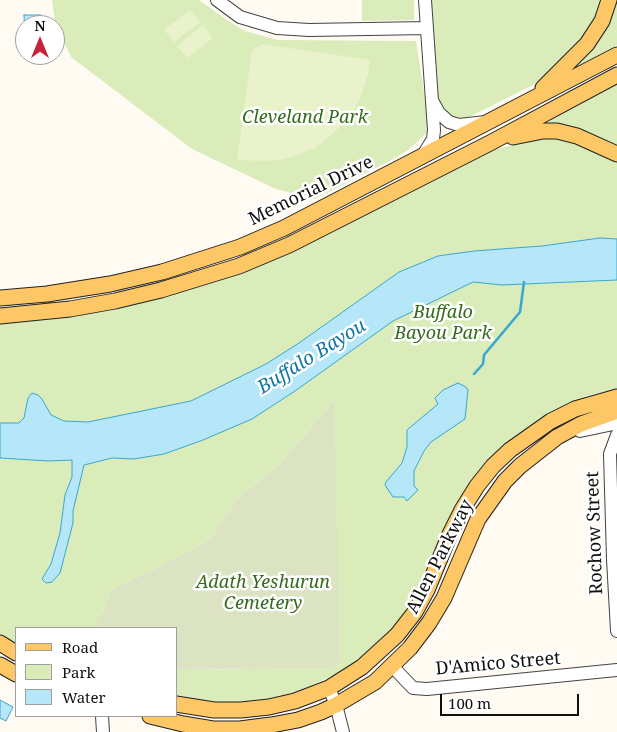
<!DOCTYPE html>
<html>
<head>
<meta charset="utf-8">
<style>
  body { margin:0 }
  #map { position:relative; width:617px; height:732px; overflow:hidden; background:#fffbf3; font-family:"Noto Serif",serif }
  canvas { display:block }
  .legend { position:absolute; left:15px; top:627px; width:162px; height:90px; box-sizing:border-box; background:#fff; border:1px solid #9f9f9f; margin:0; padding:6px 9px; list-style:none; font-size:15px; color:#101010 }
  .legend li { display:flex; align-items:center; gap:10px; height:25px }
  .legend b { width:25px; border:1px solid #9f9f9f }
  .north { position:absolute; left:15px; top:15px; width:50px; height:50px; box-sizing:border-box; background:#fff; border:1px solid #9f9f9f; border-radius:50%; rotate:0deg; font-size:14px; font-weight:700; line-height:20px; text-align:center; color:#101010 }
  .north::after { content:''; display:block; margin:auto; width:18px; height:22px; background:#c6223c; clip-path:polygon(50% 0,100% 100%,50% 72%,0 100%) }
  .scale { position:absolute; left:440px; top:694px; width:139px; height:22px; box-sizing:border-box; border:2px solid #101010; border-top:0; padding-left:6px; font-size:15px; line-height:18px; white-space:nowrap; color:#101010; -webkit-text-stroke:4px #fff; paint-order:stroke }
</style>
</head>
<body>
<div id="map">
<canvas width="617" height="732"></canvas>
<ul class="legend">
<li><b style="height:6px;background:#fdc765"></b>Road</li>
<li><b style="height:14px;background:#d9ecba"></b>Park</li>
<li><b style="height:14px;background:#b6e7f8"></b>Water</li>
</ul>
<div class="north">N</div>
<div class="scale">100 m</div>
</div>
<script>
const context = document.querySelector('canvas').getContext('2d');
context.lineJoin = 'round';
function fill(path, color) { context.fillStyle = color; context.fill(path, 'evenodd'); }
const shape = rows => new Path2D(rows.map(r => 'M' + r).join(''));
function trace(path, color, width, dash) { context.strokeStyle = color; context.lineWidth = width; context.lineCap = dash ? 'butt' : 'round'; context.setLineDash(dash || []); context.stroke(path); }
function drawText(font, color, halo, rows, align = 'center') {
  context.font = font + ' "Noto Serif",serif'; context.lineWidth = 5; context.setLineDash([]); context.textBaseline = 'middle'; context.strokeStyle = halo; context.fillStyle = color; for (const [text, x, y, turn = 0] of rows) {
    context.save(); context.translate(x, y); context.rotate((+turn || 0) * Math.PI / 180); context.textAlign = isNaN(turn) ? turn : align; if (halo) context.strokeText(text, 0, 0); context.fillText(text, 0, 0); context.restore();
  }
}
fill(shape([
  [52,0,199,0,227,20,245,31,278,40,416,41,430,130,408,150,395,158,315,199,276,189,192,149,71,57,55,23],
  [362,0,414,0,414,20,362,21],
  [432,0,606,0,597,22,555,69,535,84,465,119,451,116,442,110,438,100,432,39],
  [613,0,617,0,617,45,563,74],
  [617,82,617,150,546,125,552,119,574,105],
  [544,138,556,138,574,143,617,162,617,390,598,393,572,402,547,414,505,445,472,482,455,506,443,531,421,587,409,608,391,630,373,649,344,670,298,692,269,699,244,702,217,702,176,696,176,670,334,668,340,663,333,401,280,464,239,497,210,539,162,565,113,589,98,621,98,628,16,628,16,645,0,635,0,323,71,316,116,308,163,297,241,272,492,150]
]), '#d9ecba');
fill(shape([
  [334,400,340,663,334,668,176,670,176,628,98,628,98,621,113,589,162,565,210,539,239,497,280,464]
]), '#dce3c2');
fill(shape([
  [190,10,200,22,174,42,164,30],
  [203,25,213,38,187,58,177,46],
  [262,44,370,60,368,74,362,94,353,112,334,133,315,148,292,157,279,160,266,161,237,160,252,50]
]), '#eaf2cc');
const water = shape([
  [24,15,41,15,41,25,25,25,25,46,24,15],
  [600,238,617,239,617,280,502,285,473,282,393,321,295,391,252,419,203,440,164,454,134,459,112,458,84,465,73,511,73,523,60,573,52,582,46,583,42,579,51,564,60,533,65,495,72,477,72,460,49,461,0,458,0,423,19,423,24,418,28,398,32,393,38,395,42,399,51,415,64,421,88,422,191,401,266,364,299,343,399,272,438,256,474,251,542,246,600,238],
  [458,383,466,387,468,390,465,419,431,442,424,451,414,471,414,486,418,490,407,501,404,497,393,497,385,485,386,482,402,463,407,447,407,430,438,404,435,398,443,390,458,383],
  [0,700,13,707,6,721,0,718,0,700]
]);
fill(water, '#b6e7f8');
trace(water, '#3aa6d2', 1);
trace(shape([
  [474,374,483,364,484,355,520,312,524,282]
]), '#3aa6d2', 2.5);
const minor = shape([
  [217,0,240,17,277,28,309,30,426,28],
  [433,102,439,113,449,122,459,125,486,122],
  [422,157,433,139,434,130,425,0],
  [580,431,617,423],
  [617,435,610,454,613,559,617,631],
  [392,666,413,688,427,689,617,670],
  [329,688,336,705,343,732],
  [102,716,103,732]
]);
const major = shape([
  [543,88,587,44,602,21,609,0],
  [513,137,543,131,557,131,577,136,617,154],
  [0,298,47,294,110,284,162,272,240,247,284,228,617,55],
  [0,316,70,309,115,301,161,290,239,266,289,245,490,143,617,75],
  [0,643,16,653],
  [0,665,16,674],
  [176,704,214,710,241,710,269,707,295,701,329,688,362,667,397,635,415,612,427,590,450,534,462,510,477,486,493,466,510,450,551,421,575,409,617,397],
  [150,716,183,724,213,729,240,729,271,725,298,720,321,712,336,705,375,682,410,648,429,623,444,598,478,519,505,481,520,466,557,437,581,424,617,411]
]);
trace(minor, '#434343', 14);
trace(major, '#212121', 17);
trace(minor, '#fff', 12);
trace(major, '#fdc765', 15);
drawText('italic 18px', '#366b1d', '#fff', [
  ["Cleveland Park",305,118],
  ["Buffalo",443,313],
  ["Bayou Park",443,334],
  ["Adath Yeshurun",263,583],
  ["Cemetery",263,604]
]);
drawText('18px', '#101010', '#fff', [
  ["Memorial Drive",311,191,-26],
  ["Rochow Street",595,533,-92],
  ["Allen Parkway",440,557,-63],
  ["D'Amico Street",498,664,-5]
]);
drawText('italic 19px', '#1377a8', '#fff', [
  ["Buffalo Bayou",312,357,-32]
]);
</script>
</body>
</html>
